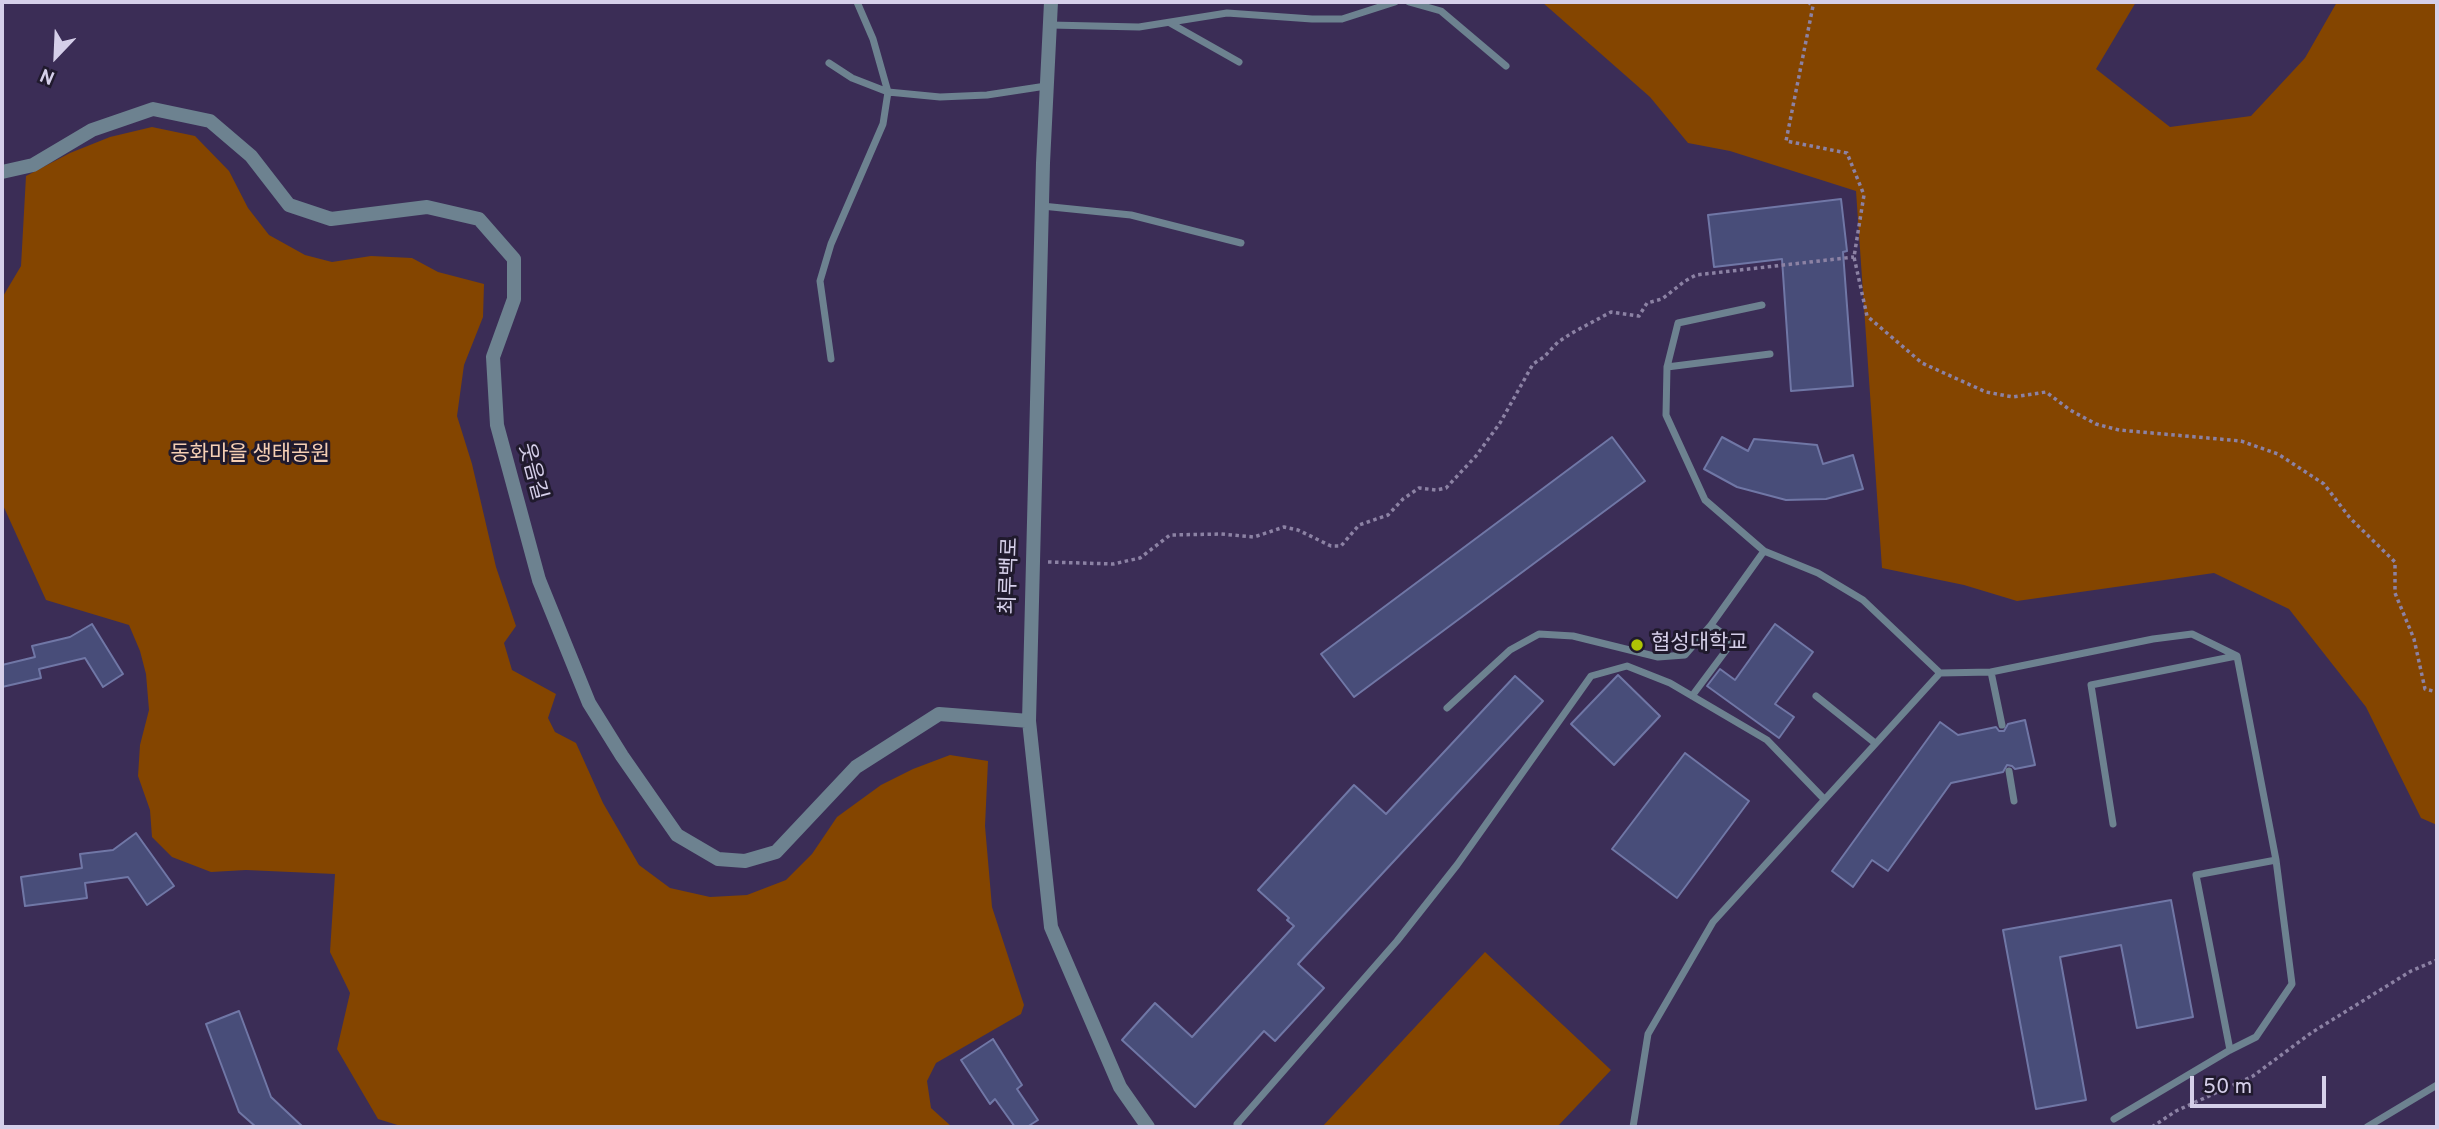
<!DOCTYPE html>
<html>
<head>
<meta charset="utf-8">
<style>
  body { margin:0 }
  #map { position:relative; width:2439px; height:1129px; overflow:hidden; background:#3b2d56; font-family:Overpass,sans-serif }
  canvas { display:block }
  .frame { position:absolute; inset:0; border:4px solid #d5cfe9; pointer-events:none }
  .north { position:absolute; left:21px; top:21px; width:70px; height:70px; -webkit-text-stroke:5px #201a2d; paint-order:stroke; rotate:203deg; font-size:19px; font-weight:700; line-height:28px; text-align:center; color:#d5cfe9 }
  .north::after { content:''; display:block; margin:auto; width:24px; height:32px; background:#d5cfe9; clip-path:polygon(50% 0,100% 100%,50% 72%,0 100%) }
  .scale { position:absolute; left:2190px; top:1076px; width:136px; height:32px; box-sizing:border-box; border:4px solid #d5cfe9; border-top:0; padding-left:9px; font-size:21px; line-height:24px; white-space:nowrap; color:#d5cfe9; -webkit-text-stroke:5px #201a2d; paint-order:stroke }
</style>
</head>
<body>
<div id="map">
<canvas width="2439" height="1129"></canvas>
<div class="frame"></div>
<div class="north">N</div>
<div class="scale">50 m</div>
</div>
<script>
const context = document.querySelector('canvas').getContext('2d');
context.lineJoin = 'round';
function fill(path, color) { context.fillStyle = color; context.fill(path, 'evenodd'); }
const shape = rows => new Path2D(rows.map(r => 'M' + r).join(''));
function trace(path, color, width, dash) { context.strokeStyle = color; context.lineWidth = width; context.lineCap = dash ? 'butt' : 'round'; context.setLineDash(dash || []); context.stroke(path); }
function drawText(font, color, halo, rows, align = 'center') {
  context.font = font + ' Overpass,"Noto Sans KR",sans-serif'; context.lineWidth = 6; context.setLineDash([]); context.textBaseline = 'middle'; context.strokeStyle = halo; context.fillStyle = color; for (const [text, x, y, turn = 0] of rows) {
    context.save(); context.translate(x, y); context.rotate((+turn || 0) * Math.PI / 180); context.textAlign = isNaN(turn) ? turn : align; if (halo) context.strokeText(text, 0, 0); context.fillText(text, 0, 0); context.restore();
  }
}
fill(shape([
  [1542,2,2136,2,2096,69,2170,127,2251,116,2305,58,2337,2,2437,2,2437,825,2421,818,2366,707,2289,609,2214,573,2017,601,1964,585,1882,568,1856,191,1730,151,1688,143,1650,97],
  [152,127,195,136,229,171,248,208,269,235,305,255,332,262,371,256,412,258,438,272,484,284,483,317,464,365,457,416,472,464,496,567,516,626,504,643,512,670,556,694,548,718,555,732,576,743,603,803,639,865,670,888,710,897,747,895,786,880,812,854,837,817,881,785,913,769,950,755,988,761,985,826,992,907,1024,1005,1021,1014,936,1063,927,1081,931,1108,952,1127,404,1127,378,1119,337,1049,350,993,330,952,335,874,246,870,211,872,172,857,152,837,150,810,138,776,140,745,149,710,146,674,140,651,129,625,46,600,2,503,2,298,21,266,26,176,70,153,110,137],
  [1485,952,1611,1070,1557,1127,1322,1127]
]), '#844500');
const building = shape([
  [1841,199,1847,251,1843,252,1853,386,1791,391,1782,259,1714,267,1708,215,1841,199],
  [1612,437,1645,481,1354,697,1321,654,1612,437],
  [1722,437,1748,451,1754,439,1817,445,1823,464,1853,455,1863,489,1826,499,1786,500,1737,487,1704,469,1722,437],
  [92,624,123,674,103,687,85,658,39,669,41,678,2,687,2,665,35,657,32,646,70,637,92,624],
  [1775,624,1813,652,1775,704,1794,717,1779,738,1707,686,1720,669,1735,680,1775,624],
  [1618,675,1660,716,1614,765,1571,724,1618,675],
  [1515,676,1543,701,1298,964,1324,988,1275,1041,1264,1031,1195,1107,1122,1040,1155,1003,1192,1037,1294,926,1287,920,1289,918,1258,890,1354,785,1386,814,1515,676],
  [2025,720,2035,765,2015,769,2012,766,2007,765,2003,772,1951,783,1888,871,1872,860,1853,887,1832,871,1940,722,1958,735,1996,727,1999,731,2004,731,2008,724,2025,720],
  [1685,753,1749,801,1677,898,1612,849,1685,753],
  [136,833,174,886,147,905,128,877,85,883,87,898,25,906,21,877,82,868,80,854,113,850,136,833],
  [2171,900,2193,1017,2137,1028,2121,945,2060,957,2086,1100,2036,1109,2003,930,2171,900],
  [239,1011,271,1097,303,1127,256,1127,239,1112,206,1024,239,1011],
  [993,1039,1022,1085,1017,1089,1038,1120,1027,1127,1015,1127,995,1099,990,1104,961,1060,993,1039]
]);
fill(building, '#484d79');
trace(building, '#7077a6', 2);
trace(shape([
  [1808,2,1813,6,1786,141,1847,153,1864,195,1854,257,1867,316,1922,363,1986,392,2013,397,2046,392,2070,410,2096,424,2119,430,2241,441,2278,454,2324,484,2350,518,2395,562,2395,593,2414,639,2425,689,2437,692],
  [1048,562,1113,564,1140,558,1170,535,1221,534,1254,537,1284,527,1298,530,1331,546,1341,546,1359,525,1388,515,1403,499,1419,488,1436,490,1446,488,1476,456,1500,423,1533,364,1544,357,1558,342,1572,333,1611,312,1639,316,1647,303,1662,299,1685,281,1696,275,1854,257],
  [2152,1127,2176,1111,2253,1076,2311,1033,2411,971,2437,960]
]), '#8c82a4', 3.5, [3.5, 3.5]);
trace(shape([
  [1409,2,1441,11,1506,66],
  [1170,23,1239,62],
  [1050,25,1139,27,1227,13,1312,19,1342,19,1395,2],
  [829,63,852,78,888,92,940,97,987,95,1046,86],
  [1042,206,1131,215,1241,243],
  [1762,305,1678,323,1667,367,1666,415,1705,500,1764,551],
  [831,359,820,281,831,244,883,124,888,92,873,39,857,2],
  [1667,367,1770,354],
  [1991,672,2002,725],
  [1692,696,1733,641,1711,625],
  [1816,696,1875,743],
  [1447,708,1510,650,1539,634,1573,636,1658,657,1685,655,1711,625,1764,551,1818,573,1863,600,1940,673],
  [2009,771,2014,801],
  [2113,824,2091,685,2236,656],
  [2230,1050,2196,875,2276,860],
  [1239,1127,1237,1124,1397,941,1457,865,1591,676,1627,666,1670,683,1767,740,1824,799],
  [1633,1127,1648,1034,1713,922,1940,673,1991,672,2153,639,2192,634,2237,656,2276,860,2292,984,2256,1037,2230,1050,2114,1119],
  [2367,1127,2437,1085]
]), '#6d8290', 7);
trace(shape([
  [1051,2,1043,163,1029,721,1051,927,1120,1087,1148,1127],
  [2,172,33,165,92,130,153,109,210,121,251,156,289,205,331,219,427,207,479,219,514,259,514,299,493,357,497,425,539,580,589,703,622,756,677,835,718,859,745,861,776,852,856,767,939,714,1029,721]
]), '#6d8290', 14);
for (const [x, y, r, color] of [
  [1637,645,7,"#afc505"]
]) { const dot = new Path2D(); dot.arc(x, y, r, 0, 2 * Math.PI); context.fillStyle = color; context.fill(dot); trace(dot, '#201a2d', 2.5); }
drawText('21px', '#f5cfb4', '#201a2d', [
  ["동화마을 생태공원",250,456]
]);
drawText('21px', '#d5cfe9', '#201a2d', [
  ["웃음길",531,472,75],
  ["최루백로",1011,576,-88]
]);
drawText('21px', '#d5cfe9', '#201a2d', [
  ["협성대학교",1651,645]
], 'left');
</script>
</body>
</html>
